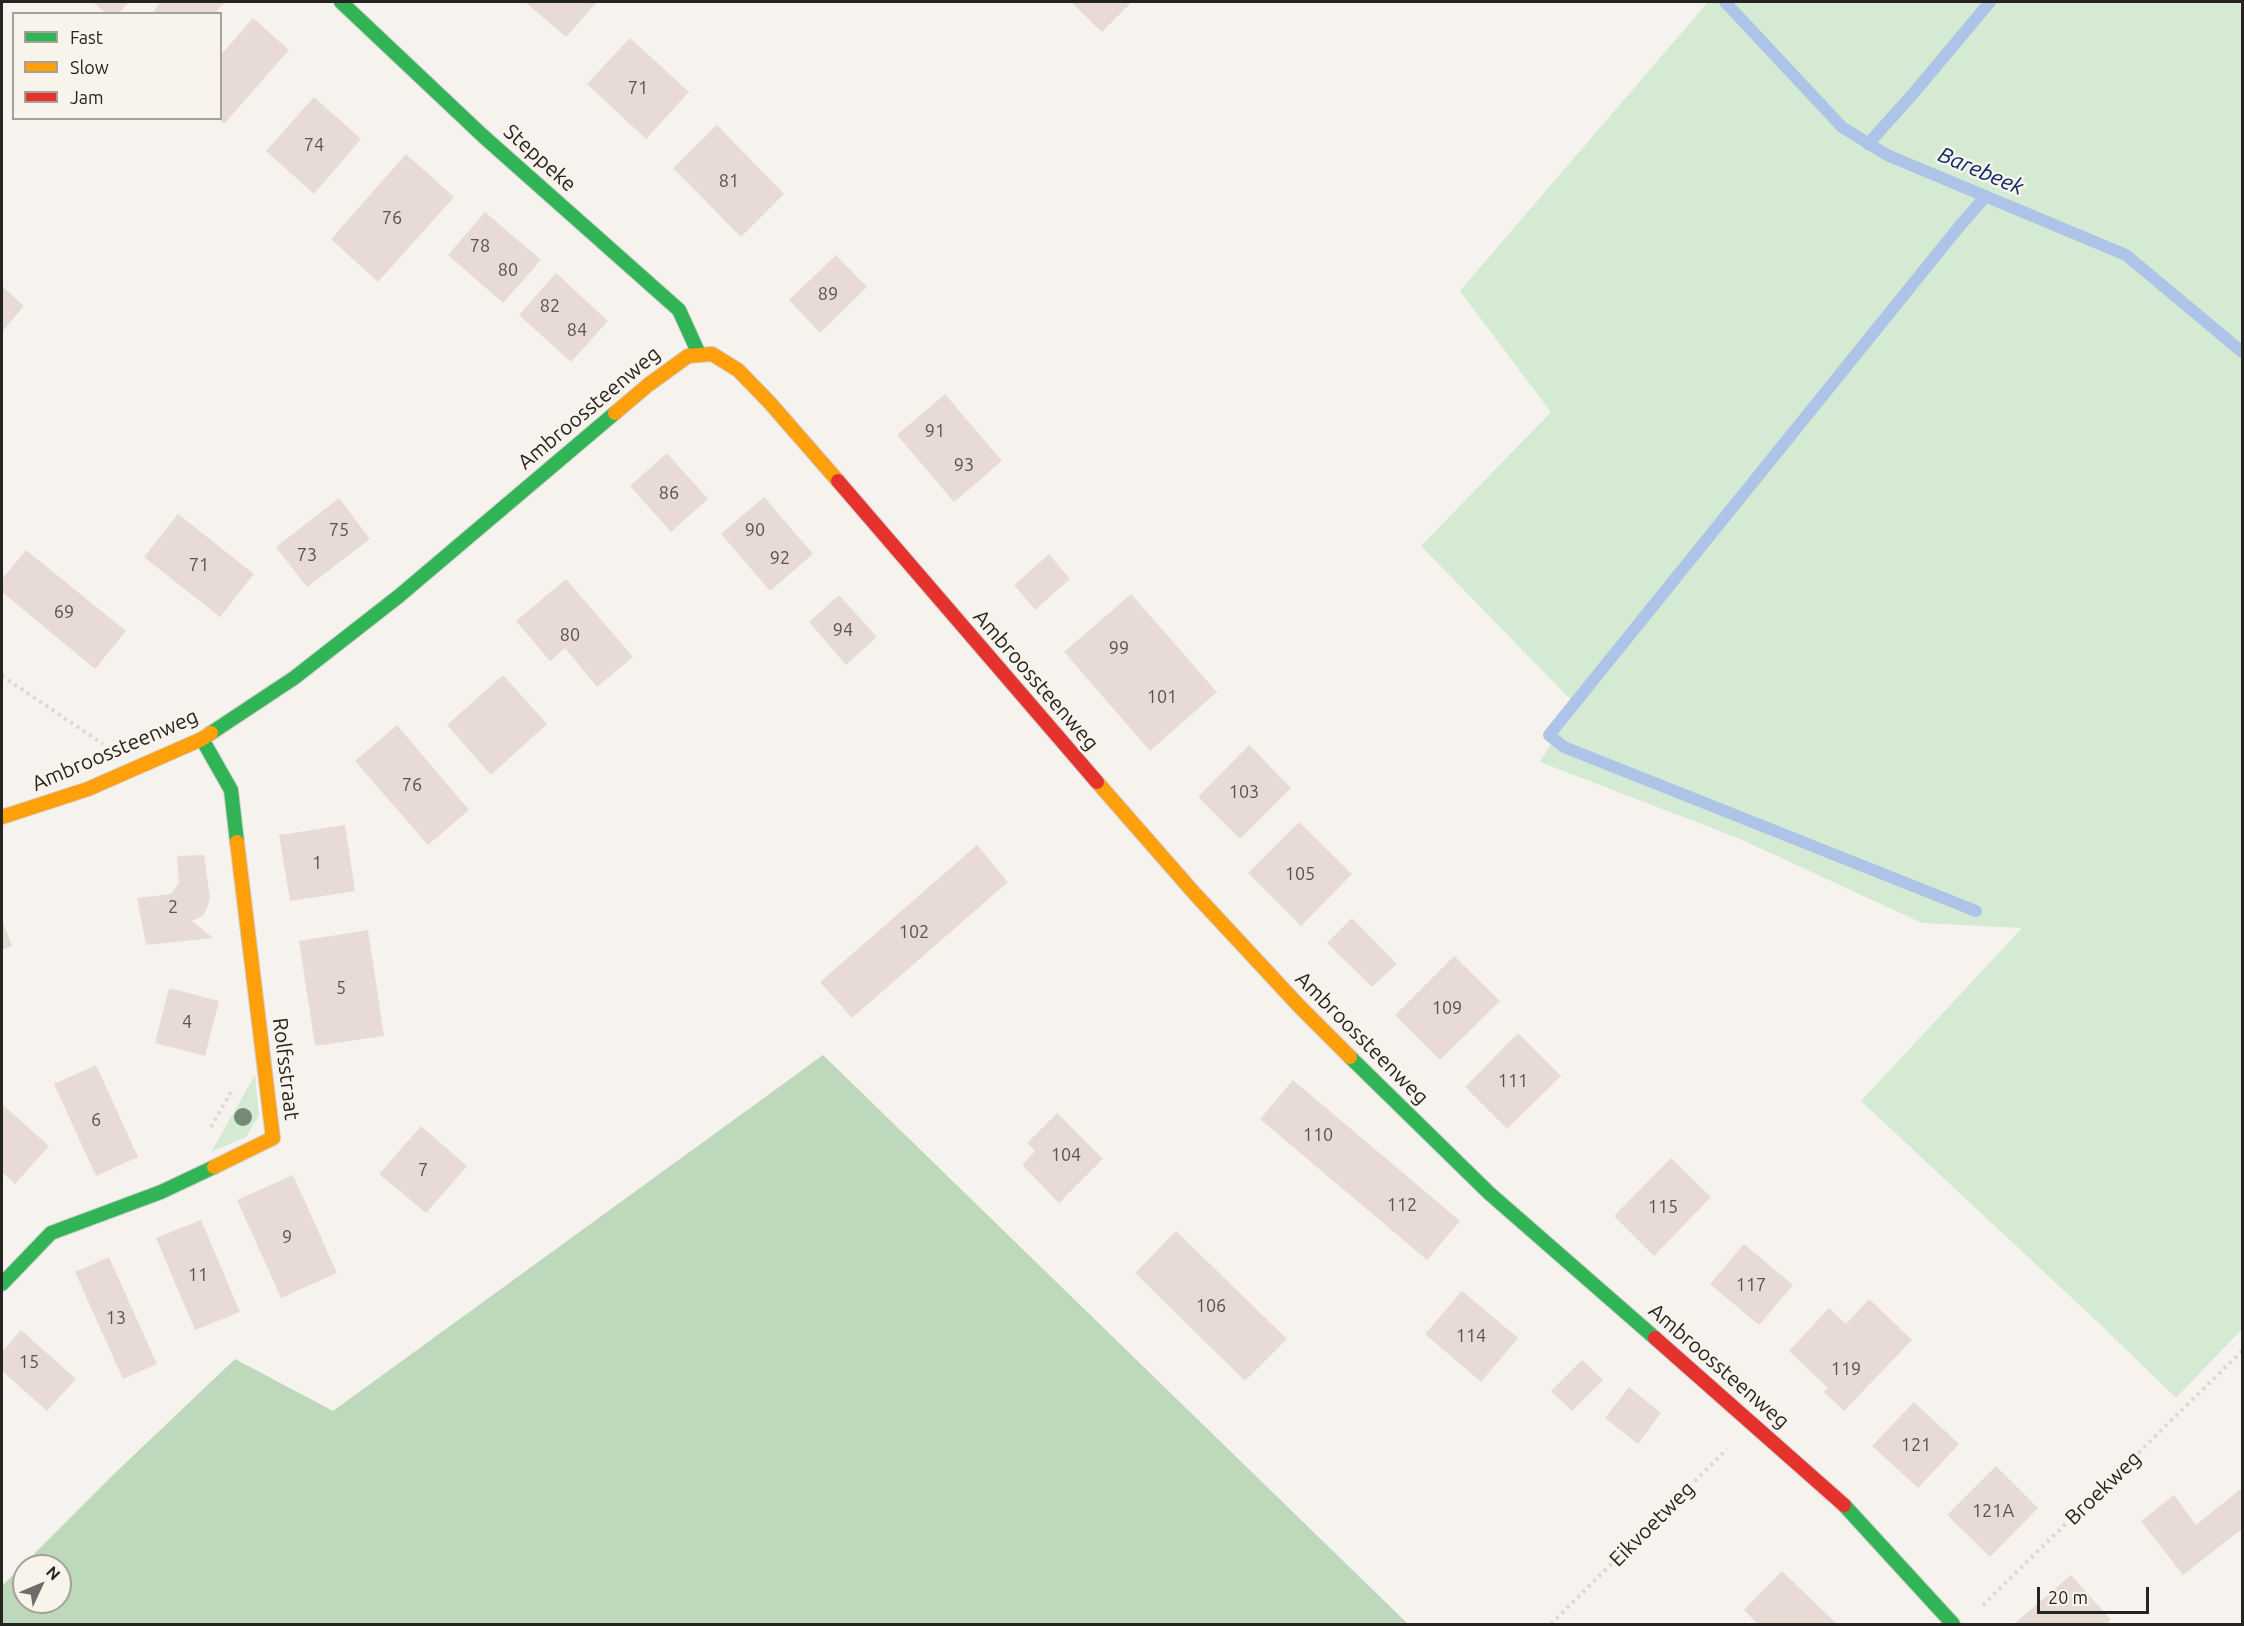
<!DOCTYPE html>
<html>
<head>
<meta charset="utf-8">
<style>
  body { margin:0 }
  #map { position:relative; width:2244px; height:1626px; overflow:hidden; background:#f6f3ee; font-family:Ubuntu,sans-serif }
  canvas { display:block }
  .frame { position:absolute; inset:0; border:3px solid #262421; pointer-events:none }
  .legend { position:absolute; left:12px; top:12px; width:210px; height:108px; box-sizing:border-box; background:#f9f4eb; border:2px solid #a5a19a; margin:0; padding:8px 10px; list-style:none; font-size:18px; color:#262421 }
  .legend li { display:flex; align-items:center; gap:12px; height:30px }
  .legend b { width:30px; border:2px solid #a5a19a }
  .north { position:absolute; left:12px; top:1554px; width:60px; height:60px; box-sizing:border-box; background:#f9f4eb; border:2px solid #a5a19a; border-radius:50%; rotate:46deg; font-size:16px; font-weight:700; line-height:24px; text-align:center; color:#262421 }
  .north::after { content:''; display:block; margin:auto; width:21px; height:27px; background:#6f6c69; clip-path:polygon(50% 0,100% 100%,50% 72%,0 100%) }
  .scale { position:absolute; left:2037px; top:1587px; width:112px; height:27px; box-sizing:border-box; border:3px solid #262421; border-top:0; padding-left:8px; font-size:18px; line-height:21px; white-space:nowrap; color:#262421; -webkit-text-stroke:4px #f9f4eb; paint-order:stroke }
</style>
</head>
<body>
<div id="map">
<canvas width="2244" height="1626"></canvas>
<div class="frame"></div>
<ul class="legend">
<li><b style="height:8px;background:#30b455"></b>Fast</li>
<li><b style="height:8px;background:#ff9f0a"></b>Slow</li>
<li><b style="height:8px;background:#e5322d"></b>Jam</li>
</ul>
<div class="north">N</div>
<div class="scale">20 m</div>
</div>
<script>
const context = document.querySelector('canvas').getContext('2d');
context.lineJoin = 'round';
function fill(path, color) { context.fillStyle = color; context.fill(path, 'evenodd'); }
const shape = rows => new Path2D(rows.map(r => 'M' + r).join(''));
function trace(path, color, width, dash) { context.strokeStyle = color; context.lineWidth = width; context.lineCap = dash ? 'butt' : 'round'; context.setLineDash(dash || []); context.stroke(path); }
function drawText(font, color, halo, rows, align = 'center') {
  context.font = font + ' Ubuntu,sans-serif'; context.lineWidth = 5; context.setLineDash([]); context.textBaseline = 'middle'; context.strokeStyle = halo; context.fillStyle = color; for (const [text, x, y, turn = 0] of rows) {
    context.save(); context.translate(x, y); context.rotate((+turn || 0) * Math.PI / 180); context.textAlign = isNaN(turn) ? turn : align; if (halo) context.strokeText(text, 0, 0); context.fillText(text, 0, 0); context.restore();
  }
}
fill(shape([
  [1708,2,2242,2,2242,1329,2176,1398,2103,1327,1861,1101,2022,928,1922,923,1738,838,1540,762,1575,704,1421,546,1551,412,1460,291],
  [255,1075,259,1115,246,1137,211,1152]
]), '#d4ead2');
fill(shape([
  [823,1055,1408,1624,2,1624,2,1586,114,1474,235,1359,333,1411],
  [24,1566,60,1566,60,1602,24,1602]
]), '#bed8bc');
trace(shape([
  [1725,2,1842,127,1887,155,2126,255,2242,352],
  [1868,144,1912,95,1990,2],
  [1976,911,1564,747,1549,735,1958,228,1985,197]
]), '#adc3e7', 12);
fill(shape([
  [93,2,129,2,118,14,106,14],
  [161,2,225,2,214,14,151,14],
  [525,2,597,2,566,37],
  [1071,2,1132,2,1102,32],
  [253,18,289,50,224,124,218,118,220,118,220,56],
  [630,38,689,92,646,139,587,84],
  [314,97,361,139,314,194,266,151],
  [717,125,784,194,741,237,673,168],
  [406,154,454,197,378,282,331,239],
  [485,212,541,260,503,303,448,255],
  [836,255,867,287,820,333,789,300],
  [556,273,608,321,571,362,519,315],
  [2,286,24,306,2,332],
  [945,394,1002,461,954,502,897,435],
  [667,453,708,499,671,532,630,486],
  [764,497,813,554,770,591,721,534],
  [339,498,370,539,307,587,276,547],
  [178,514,254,574,220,617,144,557],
  [26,550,126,631,95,669,2,592,2,579],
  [1049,554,1070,579,1035,610,1014,585],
  [566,579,633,657,597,687,565,648,550,661,516,621],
  [1131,594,1217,692,1150,751,1064,652],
  [839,595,877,637,846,665,809,622],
  [503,675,547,724,491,775,447,725],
  [397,725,469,810,428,845,355,761],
  [1249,745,1291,788,1240,839,1198,797],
  [1299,822,1352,874,1301,926,1248,873],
  [345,825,355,891,290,901,279,835],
  [977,845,1008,882,852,1018,820,982],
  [204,855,210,899,204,915,192,921,213,938,146,945,137,898,171,894,179,883,177,856],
  [1352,918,1397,964,1372,987,1327,943],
  [2,920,12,946,2,950],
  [368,930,384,1036,315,1046,299,941],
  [1454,956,1500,1001,1440,1060,1395,1015],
  [169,988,219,1001,205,1056,155,1043],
  [1518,1033,1561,1076,1507,1129,1465,1087],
  [96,1065,138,1157,96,1176,54,1084],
  [1293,1080,1460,1221,1427,1260,1260,1119],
  [2,1104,49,1146,15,1184,2,1172],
  [1057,1113,1103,1159,1059,1203,1022,1165,1035,1151,1027,1143],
  [421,1126,467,1166,426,1213,379,1174],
  [1671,1158,1711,1197,1654,1256,1614,1216],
  [293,1175,337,1273,281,1298,237,1200],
  [201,1220,240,1312,195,1330,156,1238],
  [1176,1231,1287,1339,1245,1381,1135,1273],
  [1744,1244,1793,1285,1759,1325,1710,1284],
  [109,1257,157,1364,123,1379,75,1272],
  [1462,1291,1518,1338,1481,1382,1425,1334],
  [1869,1299,1912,1340,1844,1411,1824,1392,1828,1388,1789,1351,1829,1308,1846,1324],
  [21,1330,76,1379,47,1411,2,1371,2,1352],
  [1582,1360,1603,1380,1572,1411,1551,1391],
  [1629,1387,1661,1413,1638,1444,1605,1418],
  [1914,1402,1959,1444,1918,1488,1872,1446],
  [1996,1466,2038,1508,1990,1557,1947,1515],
  [2242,1488,2242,1529,2183,1575,2141,1521,2174,1495,2196,1525],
  [1782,1571,1837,1624,1758,1624,1744,1610],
  [2071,1575,2111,1620,2105,1624,2014,1624]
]), '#e8dbd6');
const fast = shape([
  [341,2,483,136,679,310,699,354],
  [211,733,294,678,399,596,615,413],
  [202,739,231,790,237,842],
  [1350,1057,1489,1193,1655,1338],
  [2,1284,51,1233,161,1192,214,1167],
  [1844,1505,1953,1624]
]);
const slow = shape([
  [615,413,648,385,688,356,712,354,738,370,770,403,838,481],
  [1097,782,1195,894,1300,1007,1350,1057],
  [2,817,88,789,202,739,211,733],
  [214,1167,273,1138,237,842]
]);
const jam = shape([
  [838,481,1097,782],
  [1655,1338,1844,1505]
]);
trace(fast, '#d1ceca', 16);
trace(slow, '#d1ceca', 16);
trace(jam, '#d1ceca', 16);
trace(shape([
  [2,676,103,744],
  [211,1127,231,1092],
  [1983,1605,2242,1351],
  [1551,1624,1727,1449]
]), '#dad9d7', 4, [3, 4.5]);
trace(fast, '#30b455', 14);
trace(slow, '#ff9f0a', 14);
trace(jam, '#e5322d', 14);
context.fillStyle = '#768976';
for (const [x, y] of [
  [243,1117]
]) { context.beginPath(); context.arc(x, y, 9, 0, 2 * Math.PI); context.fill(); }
drawText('18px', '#58534f', null, [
  ["71",638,88],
  ["74",314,145],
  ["81",729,181],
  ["76",392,218],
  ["78",480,246],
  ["80",508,270],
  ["89",828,294],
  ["82",550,306],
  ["84",577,330],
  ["91",935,431],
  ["93",964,465],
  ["86",669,493],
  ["75",339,530],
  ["90",755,530],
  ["73",307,555],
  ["92",780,558],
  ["71",199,565],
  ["69",64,612],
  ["94",843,630],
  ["80",570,635],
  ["99",1119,648],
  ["101",1162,697],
  ["76",412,785],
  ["103",1244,792],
  ["1",317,863],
  ["105",1300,874],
  ["2",173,907],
  ["102",914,932],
  ["5",341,988],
  ["109",1447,1008],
  ["4",187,1022],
  ["111",1513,1081],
  ["6",96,1120],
  ["110",1318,1135],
  ["104",1066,1155],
  ["7",423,1170],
  ["112",1402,1205],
  ["115",1663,1207],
  ["9",287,1237],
  ["11",198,1275],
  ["117",1751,1285],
  ["106",1211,1306],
  ["13",116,1318],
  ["114",1471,1336],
  ["15",29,1362],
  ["119",1846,1369],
  ["121",1916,1445],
  ["121A",1993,1511]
]);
drawText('21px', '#262421', '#f9f4eb', [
  ["Steppeke",540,158,42],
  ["Ambroossteenweg",589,408,-40],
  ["Ambroossteenweg",1036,680,49],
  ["Ambroossteenweg",115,750,-23],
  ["Ambroossteenweg",1362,1038,45],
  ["Rolfsstraat",286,1069,83],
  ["Ambroossteenweg",1719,1366,41],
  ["Broekweg",2103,1488,-44],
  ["Eikvoetweg",1652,1524,-45]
]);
drawText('italic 22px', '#072b69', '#f9f4eb', [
  ["Barebeek",1981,171,23]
]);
</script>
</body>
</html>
